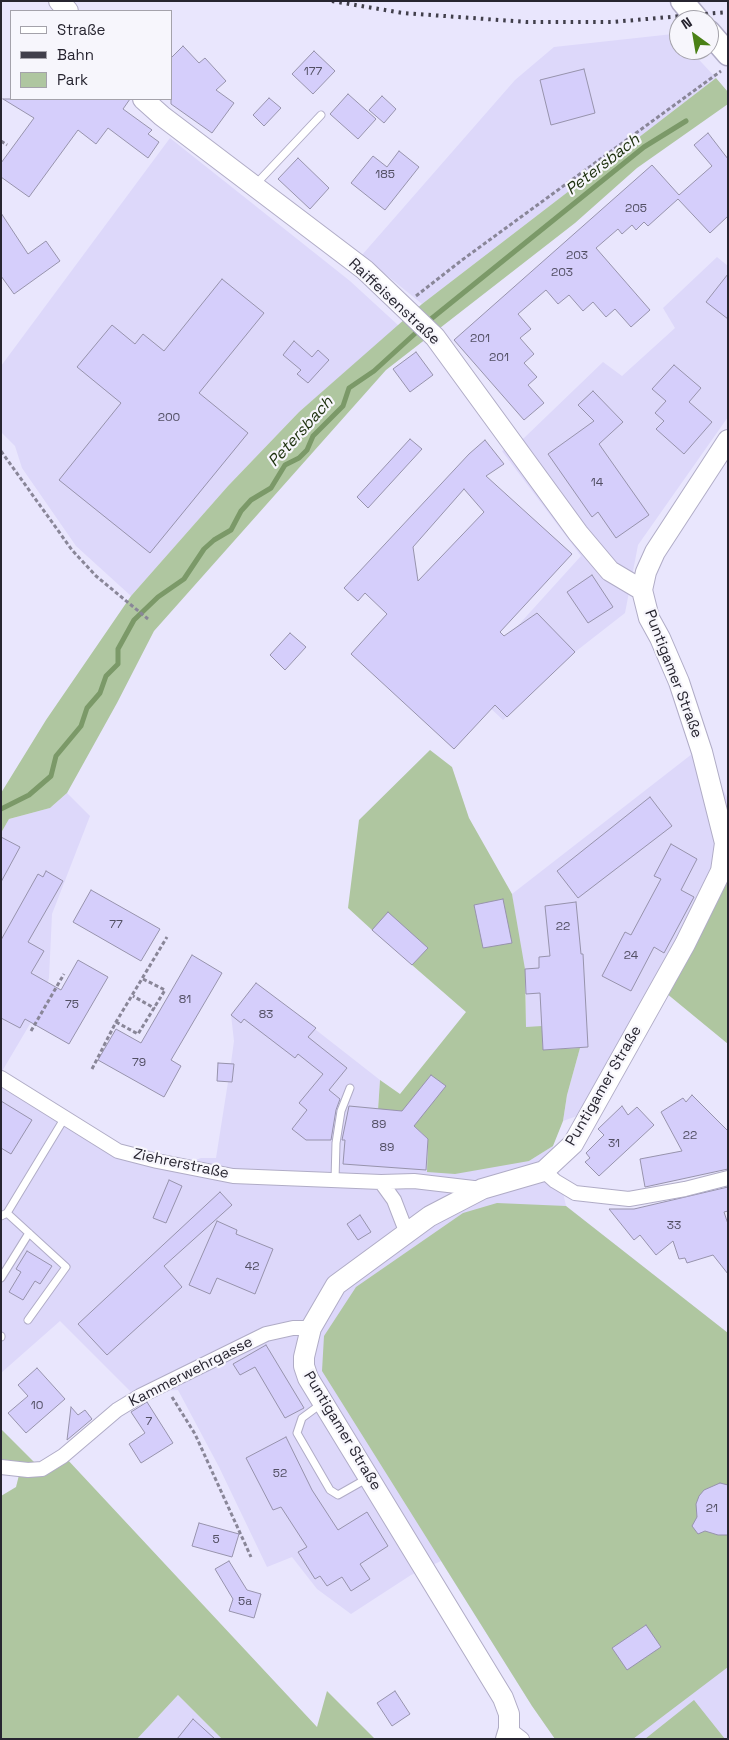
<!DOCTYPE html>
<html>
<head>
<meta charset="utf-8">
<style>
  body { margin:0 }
  #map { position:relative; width:729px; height:1740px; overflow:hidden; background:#e9e6fd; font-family:"Space Grotesk",sans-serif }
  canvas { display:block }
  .frame { position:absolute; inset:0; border:2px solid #272530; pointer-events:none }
  .legend { position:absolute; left:10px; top:10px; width:162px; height:90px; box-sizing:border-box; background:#f7f6fc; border:1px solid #a4a2aa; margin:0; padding:6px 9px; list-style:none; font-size:15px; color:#272530 }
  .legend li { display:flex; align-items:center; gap:10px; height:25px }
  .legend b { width:25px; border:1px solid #a4a2aa }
  .north { position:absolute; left:669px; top:10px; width:50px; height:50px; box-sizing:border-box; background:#f7f6fc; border:1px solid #a4a2aa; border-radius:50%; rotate:328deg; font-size:14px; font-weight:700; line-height:20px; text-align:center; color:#272530 }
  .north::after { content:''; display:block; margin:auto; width:18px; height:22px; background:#4a8016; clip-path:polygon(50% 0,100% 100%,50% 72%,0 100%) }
</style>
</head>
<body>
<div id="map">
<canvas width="729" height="1740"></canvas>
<div class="frame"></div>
<ul class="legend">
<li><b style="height:6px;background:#fff"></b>Straße</li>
<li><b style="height:6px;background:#413f4b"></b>Bahn</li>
<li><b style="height:14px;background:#afc6a0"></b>Park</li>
</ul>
<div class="north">N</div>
</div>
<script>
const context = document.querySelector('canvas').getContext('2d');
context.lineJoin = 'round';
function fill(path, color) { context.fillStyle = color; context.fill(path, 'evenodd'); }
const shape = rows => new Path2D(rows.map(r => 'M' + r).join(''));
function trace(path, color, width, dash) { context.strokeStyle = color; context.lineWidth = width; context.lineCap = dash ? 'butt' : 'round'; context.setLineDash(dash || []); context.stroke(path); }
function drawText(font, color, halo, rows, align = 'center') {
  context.font = font + ' "Space Grotesk",sans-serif'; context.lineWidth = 4.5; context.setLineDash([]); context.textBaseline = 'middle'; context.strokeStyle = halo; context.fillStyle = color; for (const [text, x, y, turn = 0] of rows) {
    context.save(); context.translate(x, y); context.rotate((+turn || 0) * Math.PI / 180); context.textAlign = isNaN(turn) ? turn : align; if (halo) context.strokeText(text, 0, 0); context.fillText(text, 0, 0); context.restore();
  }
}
fill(shape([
  [673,34,679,40,679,50,690,50,716,78,422,304,362,255,515,80,554,47],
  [170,138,350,281,399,326,299,412,228,486,131,596,76,546,22,468,15,446,1,432,1,366],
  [717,257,728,266,728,417,638,545,625,613,575,652,503,720,465,684,581,556,502,451,524,438,603,362,622,376,675,328,663,308],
  [712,753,718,780,728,799,728,881,602,1107,563,1121,567,1095,580,1048,543,1050,526,1028,526,994,512,894,692,754],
  [67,793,90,816,52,914,49,978,40,1007,1,1073,1,833,9,819,50,808],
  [256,983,380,1080,378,1109,398,1111,428,1139,529,1161,553,1146,566,1206,728,1333,728,1739,555,1739,532,1706,441,1561,411,1575,351,1614,317,1589,292,1557,267,1567,219,1467,178,1390,131,1392,60,1321,1,1373,1,1078,102,1142,181,1165,201,1158,216,1158,228,1082,217,1081,218,1063,231,1063,234,1041,231,1015],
  [178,1695,222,1739,137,1739]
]), '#ddd8fa');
fill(shape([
  [716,78,728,92,728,104,637,168,575,223,386,370,154,631,117,703,67,793,50,808,9,819,1,833,1,793,46,720,131,596,228,486,299,412,422,304],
  [430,750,452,767,469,818,512,894,525,969,526,1027,542,1026,543,1050,580,1048,567,1095,563,1121,553,1146,529,1161,455,1174,427,1172,428,1139,398,1111,378,1110,380,1080,400,1094,466,1012,412,965,427,948,372,930,348,908,359,820],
  [728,881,728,1044,666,993],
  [497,1203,566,1206,728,1333,728,1667,633,1739,555,1739,532,1706,322,1371,324,1336,356,1287,463,1213],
  [1,1429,36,1464,1,1462],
  [66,1458,317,1727,327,1691,375,1739,222,1739,178,1695,137,1739,1,1739,1,1496,16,1487,19,1475],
  [694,1700,725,1739,645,1739]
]), '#afc6a0');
trace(shape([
  [426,323,644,147,686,121],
  [1,809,29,795,51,776,56,756,81,726,87,708,100,693,106,676,118,664,118,649,134,620,158,597,184,579,204,549,214,540,231,530,241,511,251,500,271,488,285,465,299,458,307,450,313,436,343,406,349,388,374,371,420,329]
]), '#7b9968', 5);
const building = shape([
  [183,46,199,63,205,58,226,81,216,90,234,103,212,133,171,104,171,58,183,46],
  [314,51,335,71,313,94,292,74,314,51],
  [584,69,595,113,551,125,540,80,584,69],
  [348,94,376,119,358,139,330,114,348,94],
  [382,96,396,109,384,123,369,110,382,96],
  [269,98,281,108,264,126,253,115,269,98],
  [3,99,130,99,123,109,152,130,148,134,159,142,148,158,108,128,96,144,78,130,29,197,1,177,1,163,34,118,3,99],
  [708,133,728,159,728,216,710,233,678,199,648,226,644,222,636,230,632,225,622,234,618,229,596,248,650,310,631,327,615,309,606,317,593,302,583,311,569,295,558,304,546,290,518,314,531,329,520,338,534,354,524,363,537,377,528,385,544,403,524,420,454,340,652,165,679,195,712,166,694,145,708,133],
  [399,151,419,167,385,210,351,183,373,156,387,167,399,151],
  [298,158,329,188,310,209,278,179,298,158],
  [1,213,28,254,46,241,60,261,14,294,1,276,1,213],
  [728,274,728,319,706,302,728,274],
  [222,279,264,313,199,393,248,433,150,553,59,480,121,403,77,367,112,325,135,344,143,334,164,351,222,279],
  [294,341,312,357,318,350,329,360,308,383,297,374,301,370,283,355,294,341],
  [416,352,433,375,410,392,393,369,416,352],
  [674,365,701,388,689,402,712,422,684,454,656,429,664,421,655,413,666,401,652,389,674,365],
  [593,391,623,422,599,444,649,515,616,538,598,512,592,517,548,454,594,421,578,405,593,391],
  [410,439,422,449,368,508,357,497,410,439],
  [485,440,504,464,486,476,572,554,500,632,504,636,537,613,575,652,507,717,495,705,454,749,351,654,387,614,365,593,358,601,344,588,469,454,485,440],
  [464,489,484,512,418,581,413,547,464,489],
  [592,575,613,607,588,623,567,592,592,575],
  [290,633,306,647,285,670,270,655,290,633],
  [650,797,672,826,578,898,557,871,650,797],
  [1,837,20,847,1,882,1,837],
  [671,844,697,859,681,890,694,897,664,953,654,947,631,991,602,976,625,932,631,935,661,879,654,876,671,844],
  [46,871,63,881,28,942,44,951,31,973,61,990,78,960,108,977,69,1044,25,1019,20,1028,1,1018,1,940,38,874,43,877,46,871],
  [91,890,160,929,141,961,73,922,91,890],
  [503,899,512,943,483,948,474,905,503,899],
  [576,902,581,954,583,954,588,1047,543,1050,540,993,526,994,525,969,539,968,539,957,550,956,545,906,576,902],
  [388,912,428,948,412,965,372,930,388,912],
  [192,955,222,973,171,1060,181,1066,164,1097,98,1060,116,1029,141,1043,192,955],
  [256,983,316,1028,308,1037,347,1068,329,1090,340,1099,336,1110,331,1140,306,1140,292,1129,307,1110,299,1103,323,1074,298,1054,295,1058,244,1019,241,1023,231,1015,256,983],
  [218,1063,234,1064,232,1082,217,1081,218,1063],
  [431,1075,446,1086,414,1126,428,1139,426,1170,343,1164,345,1140,342,1140,349,1106,402,1111,431,1075],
  [692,1095,728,1131,728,1169,645,1187,640,1159,682,1151,661,1112,683,1098,686,1102,692,1095],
  [1,1101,32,1120,11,1154,1,1148,1,1101],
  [622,1106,628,1115,637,1107,654,1125,599,1176,585,1162,590,1158,586,1153,604,1135,598,1129,622,1106],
  [169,1180,182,1186,166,1223,153,1218,169,1180],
  [728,1187,728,1211,724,1212,728,1224,728,1274,713,1255,687,1263,685,1258,679,1259,673,1241,656,1255,640,1235,634,1240,609,1209,634,1209,728,1187],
  [220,1192,232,1205,164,1266,182,1287,107,1355,78,1324,220,1192],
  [360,1215,371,1232,358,1240,347,1224,360,1215],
  [217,1221,237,1230,236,1234,273,1249,255,1294,217,1278,210,1294,189,1285,217,1221],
  [27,1251,52,1266,40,1284,35,1281,23,1300,9,1292,21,1272,16,1269,27,1251],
  [266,1345,304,1408,285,1418,255,1367,240,1375,233,1364,266,1345],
  [37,1368,65,1399,26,1433,8,1413,28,1396,18,1385,37,1368],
  [147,1402,173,1443,141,1463,129,1444,145,1433,131,1412,147,1402],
  [71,1407,78,1415,85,1410,92,1419,67,1440,71,1407],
  [286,1437,312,1490,338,1530,367,1512,388,1546,360,1564,370,1579,351,1591,342,1577,327,1586,320,1576,315,1579,298,1552,307,1547,281,1507,273,1510,246,1458,286,1437],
  [720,1483,728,1485,728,1535,718,1535,705,1531,698,1534,692,1526,697,1517,696,1504,699,1496,704,1490,720,1483],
  [199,1523,239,1534,232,1557,192,1546,199,1523],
  [229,1561,247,1590,261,1594,254,1618,229,1611,233,1599,215,1569,229,1561],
  [646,1625,661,1647,627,1670,612,1648,646,1625],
  [395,1691,410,1714,392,1726,377,1703,395,1691],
  [193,1719,215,1739,177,1739,193,1719]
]);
fill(building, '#d5cefb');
trace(building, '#9793ac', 1);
const lane = shape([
  [256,184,321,115],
  [335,1180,336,1143,341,1111,350,1088],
  [7,1213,66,1267,28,1320],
  [1,1216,7,1213,64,1119],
  [1,1278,29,1233],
  [1,1336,1,1337],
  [321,1404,302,1418,297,1433,330,1490,338,1495,368,1478]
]);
const street = shape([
  [1,1078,118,1151,157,1161,233,1176,381,1182,414,1181,482,1189],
  [544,1171,555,1181,575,1193,629,1199,685,1189,728,1178],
  [381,1182,394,1200,406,1231],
  [1,1467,28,1470,42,1469,63,1456,117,1410,140,1396,266,1334,293,1328,311,1328],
  [509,1729,522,1739]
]);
const secondary = shape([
  [59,1,68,11],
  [143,99,162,116,365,270,435,337,578,533,610,571,642,590],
  [506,1739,509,1729,509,1714,503,1698,308,1378,304,1366,304,1357,311,1328,336,1285,430,1216,482,1189,544,1171,573,1144,685,944,721,871,725,843,702,752,679,682,660,638,649,618,642,590,646,572,655,552,728,440]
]);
const primary = shape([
  [682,1,698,20],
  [709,32,728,54]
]);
trace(lane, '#b0acc6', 9);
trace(street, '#b0acc6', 16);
trace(secondary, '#b0acc6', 22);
trace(primary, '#b0acc6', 25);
trace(shape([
  [1,141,7,145],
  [416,296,462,260,721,71],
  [1,451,72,550,96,576,148,619],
  [143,979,165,990,154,1008],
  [116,1022,138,1034,154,1008,133,996],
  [31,1031,64,974],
  [92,1069,116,1022,167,937],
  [172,1397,195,1434,251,1557]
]), '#898698', 3, [4, 2.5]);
trace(lane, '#fff', 7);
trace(street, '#fff', 14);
trace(secondary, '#fff', 20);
trace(primary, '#fff', 22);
trace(shape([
  [332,1,403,13,527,22,612,22,728,12]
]), '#413f4b', 4, [2.5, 5]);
drawText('12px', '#524f63', null, [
  ["177",313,72],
  ["185",385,175],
  ["205",636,209],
  ["203",577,256],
  ["203",562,273],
  ["201",480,339],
  ["201",499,358],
  ["200",169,418],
  ["14",597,483],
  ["77",116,925],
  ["22",563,927],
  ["24",631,956],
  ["81",185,1000],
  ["75",72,1005],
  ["83",266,1015],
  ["79",139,1063],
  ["89",379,1125],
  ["22",690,1136],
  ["31",614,1144],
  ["89",387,1148],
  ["33",674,1226],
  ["42",252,1267],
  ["10",37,1406],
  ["7",149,1422],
  ["52",280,1474],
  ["21",712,1509],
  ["5",216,1540],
  ["5a",245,1602]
]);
drawText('15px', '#272530', '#f7f6fc', [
  ["Raiffeisenstraße",394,302,43],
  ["Puntigamer Straße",673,674,69],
  ["Puntigamer Straße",604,1086,-60],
  ["Ziehrerstraße",181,1164,12],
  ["Kammerwehrgasse",191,1372,-27],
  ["Puntigamer Straße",342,1431,59]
]);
drawText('italic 16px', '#1c300c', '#f7f6fc', [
  ["Petersbach",603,165,-38],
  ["Petersbach",301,432,-48]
]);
</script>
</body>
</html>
